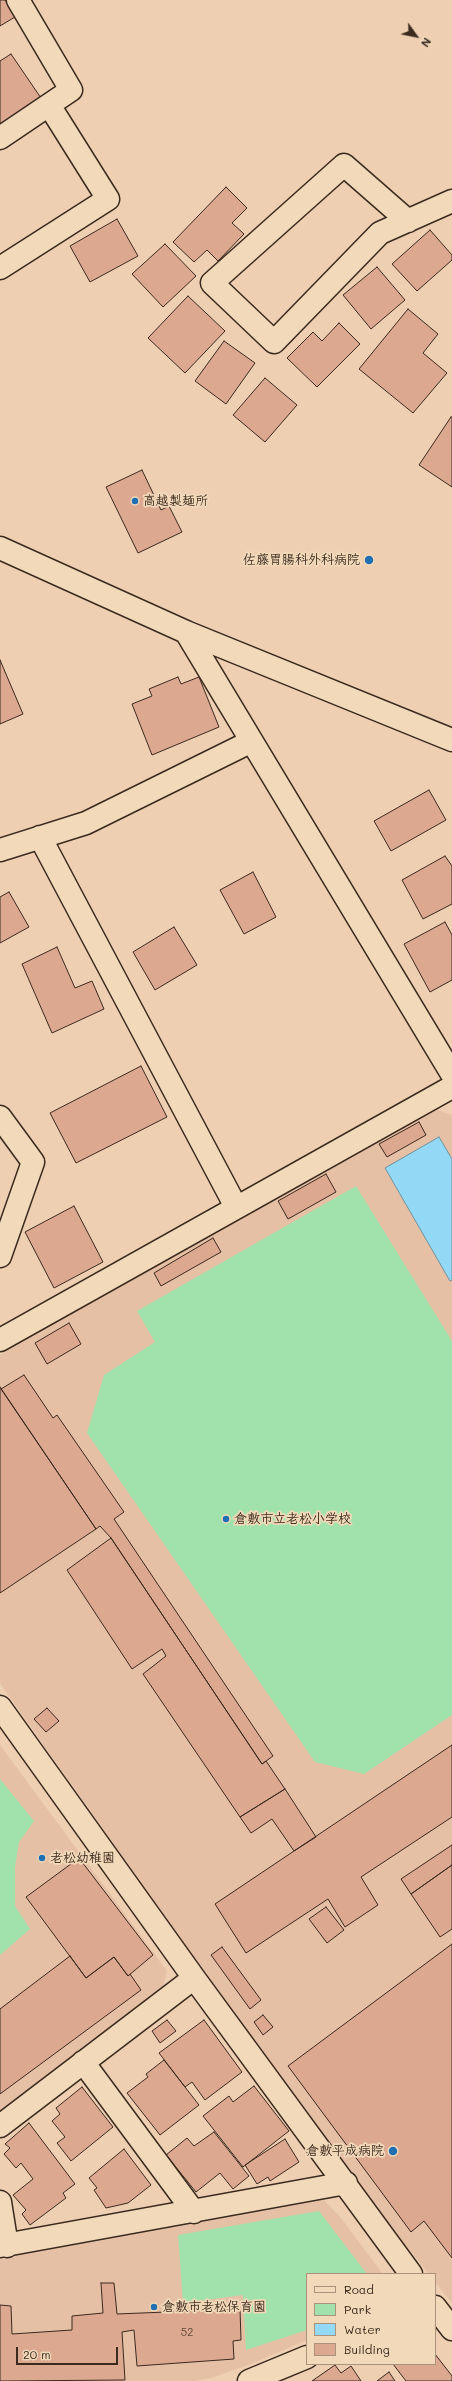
<!DOCTYPE html>
<html>
<head>
<meta charset="utf-8">
<style>
  body { margin:0 }
  #map { position:relative; width:452px; height:2381px; overflow:hidden; background:#eecfb2; font-family:Mali,sans-serif }
  canvas { display:block }
  .legend { position:absolute; left:306px; top:2273px; width:130px; height:92px; box-sizing:border-box; background:#f2d9ba; border:1px solid #a9937c; margin:0; padding:5px 7px; list-style:none; font-size:12px; color:#3b2a1e }
  .legend li { display:flex; align-items:center; gap:8px; height:20px }
  .legend b { width:20px; border:1px solid #a9937c }
  .north { position:absolute; left:396px; top:16px; width:40px; height:40px; -webkit-text-stroke:3px #f2d9ba; paint-order:stroke; rotate:123deg; font-size:11px; font-weight:700; line-height:16px; text-align:center; color:#3b2a1e }
  .north::after { content:''; display:block; margin:auto; width:14px; height:18px; background:#3b2a1e; clip-path:polygon(50% 0,100% 100%,50% 72%,0 100%) }
  .scale { position:absolute; left:16px; top:2347px; width:102px; height:18px; box-sizing:border-box; border:2px solid #3b2a1e; border-top:0; padding-left:5px; font-size:12px; line-height:14px; white-space:nowrap; color:#3b2a1e; -webkit-text-stroke:3px #f2d9ba; paint-order:stroke }
</style>
</head>
<body>
<div id="map">
<canvas width="452" height="2381"></canvas>
<ul class="legend">
<li><b style="height:5px;background:#f2d9ba"></b>Road</li>
<li><b style="height:11px;background:#a1e2ac"></b>Park</li>
<li><b style="height:11px;background:#93d8f5"></b>Water</li>
<li><b style="height:11px;background:#dca890"></b>Building</li>
</ul>
<div class="north">N</div>
<div class="scale">20 m</div>
</div>
<script>
const context = document.querySelector('canvas').getContext('2d');
context.lineJoin = 'round';
function fill(path, color) { context.fillStyle = color; context.fill(path, 'evenodd'); }
const shape = rows => new Path2D(rows.map(r => 'M' + r).join(''));
function trace(path, color, width, dash) { context.strokeStyle = color; context.lineWidth = width; context.lineCap = dash ? 'butt' : 'round'; context.setLineDash(dash || []); context.stroke(path); }
function drawText(font, color, halo, rows, align = 'center') {
  context.font = font + ' Mali,"Klee One",sans-serif'; context.lineWidth = 3.5; context.setLineDash([]); context.textBaseline = 'middle'; context.strokeStyle = halo; context.fillStyle = color; for (const [text, x, y, turn = 0] of rows) {
    context.save(); context.translate(x, y); context.rotate((+turn || 0) * Math.PI / 180); context.textAlign = isNaN(turn) ? turn : align; if (halo) context.strokeText(text, 0, 0); context.fillText(text, 0, 0); context.restore();
  }
}
fill(shape([
  [435,1109,452,1115,452,2303,435,2282,435,2274,429,2274,399,2237,269,2065,0,1683,0,1355,429,1110],
  [0,1745,167,1971,163,1987,0,2110],
  [324,2200,341,2218,383,2274,307,2274,307,2340,251,2364,211,2378,195,2381,0,2381,0,2259]
]), '#e6c0a5');
fill(shape([
  [356,1186,452,1341,452,1715,364,1774,315,1762,87,1433,104,1375,155,1342,137,1311],
  [0,1779,34,1821,19,1842,15,1867,15,1906,30,1929,0,1955],
  [319,2211,367,2274,307,2274,307,2330,246,2350,243,2295,183,2303,178,2235]
]), '#a1e2ac');
const water = shape([
  [439,1137,452,1159,452,1280,450,1281,385,1168,439,1137]
]);
fill(water, '#93d8f5');
trace(water, '#70929f', 1);
const building = shape([
  [0,0,5,0,15,17,0,26,0,0],
  [11,54,41,98,0,126,0,61,11,54],
  [226,187,247,208,232,223,244,234,218,261,207,250,194,262,173,242,226,187],
  [117,219,138,256,90,282,70,246,117,219],
  [430,230,452,255,452,260,417,291,392,264,430,230],
  [165,244,196,276,163,307,132,274,165,244],
  [377,267,405,300,371,329,343,295,377,267],
  [188,296,225,331,185,373,148,338,188,296],
  [408,309,438,334,423,353,447,373,413,413,359,369,408,309],
  [339,323,360,344,317,387,287,358,313,332,322,341,339,323],
  [224,341,255,363,226,404,195,381,224,341],
  [265,378,297,405,265,442,233,415,265,378],
  [451,417,452,417,452,487,419,465,451,417],
  [142,470,161,510,169,506,182,532,138,553,106,487,142,470],
  [0,660,23,714,0,724,0,660],
  [178,677,181,684,199,677,219,727,152,755,132,704,152,696,149,689,178,677],
  [429,790,446,820,391,851,374,821,429,790],
  [445,856,452,866,452,904,423,919,402,880,445,856],
  [253,872,276,917,244,934,220,890,253,872],
  [9,892,29,927,0,943,0,897,9,892],
  [445,922,452,935,452,980,430,992,404,944,445,922],
  [174,927,197,965,155,990,133,952,174,927],
  [57,947,75,988,92,981,104,1009,52,1033,22,964,57,947],
  [141,1066,167,1117,76,1163,50,1113,141,1066],
  [419,1122,426,1135,387,1157,379,1144,419,1122],
  [326,1174,336,1192,288,1219,278,1201,326,1174],
  [74,1206,103,1262,54,1288,25,1232,74,1206],
  [213,1238,221,1252,161,1286,154,1273,213,1238],
  [69,1323,81,1344,47,1364,35,1343,69,1323],
  [24,1375,53,1418,57,1415,124,1512,114,1519,273,1756,262,1764,111,1538,100,1526,96,1529,1,1389,24,1375],
  [0,1387,96,1529,0,1593,0,1387],
  [111,1538,262,1764,266,1761,285,1789,240,1817,143,1674,166,1656,162,1649,132,1669,67,1570,111,1538],
  [47,1708,59,1721,46,1732,34,1719,47,1708],
  [452,1745,452,1817,361,1877,378,1905,345,1927,328,1899,246,1953,215,1904,452,1745],
  [285,1789,316,1837,294,1851,272,1819,251,1833,240,1817,285,1789],
  [452,1845,452,1865,411,1894,401,1879,452,1845],
  [79,1858,153,1955,128,1976,114,1957,86,1978,26,1897,79,1858],
  [452,1865,452,1929,440,1937,411,1894,452,1865],
  [326,1907,344,1930,327,1943,309,1919,326,1907],
  [452,1944,452,2258,424,2221,411,2232,288,2066,452,1944],
  [222,1947,261,2000,250,2009,211,1955,222,1947],
  [70,1956,86,1978,114,1957,128,1976,130,1974,141,1990,0,2094,0,2009,70,1956],
  [263,2015,273,2027,263,2035,254,2022,263,2015],
  [167,2020,176,2031,160,2043,152,2031,167,2020],
  [204,2020,242,2072,205,2100,192,2082,185,2087,159,2053,204,2020],
  [164,2060,199,2105,160,2135,127,2093,148,2077,146,2074,164,2060],
  [254,2086,289,2131,243,2167,203,2116,229,2096,233,2102,254,2086],
  [82,2087,113,2127,71,2161,57,2143,65,2137,52,2121,60,2114,56,2108,82,2087],
  [29,2123,75,2184,63,2193,66,2198,30,2225,22,2214,26,2210,13,2195,33,2179,21,2163,16,2168,4,2154,10,2148,5,2144,29,2123],
  [214,2132,249,2176,233,2189,220,2173,196,2192,166,2155,187,2138,194,2146,214,2132],
  [285,2139,299,2162,270,2181,268,2177,257,2184,245,2165,285,2139],
  [124,2149,151,2185,128,2203,106,2208,94,2190,97,2188,89,2178,124,2149],
  [101,2283,114,2283,117,2314,240,2309,241,2340,233,2341,234,2359,137,2366,134,2330,122,2332,125,2380,0,2381,0,2305,11,2306,12,2334,72,2330,72,2316,103,2313,101,2283],
  [435,2354,452,2376,452,2381,406,2381,393,2364,435,2364,435,2354],
  [335,2365,341,2373,351,2366,361,2381,312,2381,335,2365],
  [389,2372,395,2381,377,2381,389,2372]
]);
fill(building, '#dca890');
trace(building, '#3b2a1e', 1);
const street = shape([
  [0,138,71,90,18,0],
  [408,221,344,165,212,283,274,342,380,233,452,201],
  [0,268,108,199,49,105],
  [0,548,186,632,452,740],
  [186,632,452,1074],
  [40,837,236,1207],
  [0,850,86,823,250,742],
  [0,1117,33,1162,0,1256],
  [0,1340,452,1087],
  [0,1707,194,1978,411,2274],
  [83,2062,194,2212],
  [0,2126,194,1978],
  [0,2202,7,2246],
  [0,2246,346,2183],
  [435,2307,452,2329],
  [249,2381,307,2357]
]);
trace(street, '#3b2a1e', 25);
trace(street, '#f2d9ba', 22);
for (const [x, y, r, color] of [
  [135,501,4,"#1f6fb2"],
  [369,560,5,"#1f6fb2"],
  [226,1519,4,"#1f6fb2"],
  [42,1858,4,"#1f6fb2"],
  [393,2151,5,"#1f6fb2"],
  [154,2307,4,"#1f6fb2"]
]) { const dot = new Path2D(); dot.arc(x, y, r, 0, 2 * Math.PI); context.fillStyle = color; context.fill(dot); trace(dot, '#f2d9ba', 1.5); }
drawText('11px', '#634a3a', null, [
  ["52",187,2333]
]);
drawText('bold 13px', '#3b2a1e', '#f2d9ba', [
  ["高越製麺所",143,501],
  ["佐藤胃腸科外科病院",360,560,"right"],
  ["倉敷市立老松小学校",234,1519],
  ["老松幼稚園",50,1858],
  ["倉敷平成病院",384,2151,"right"],
  ["倉敷市老松保育園",162,2307]
], 'left');
</script>
</body>
</html>
